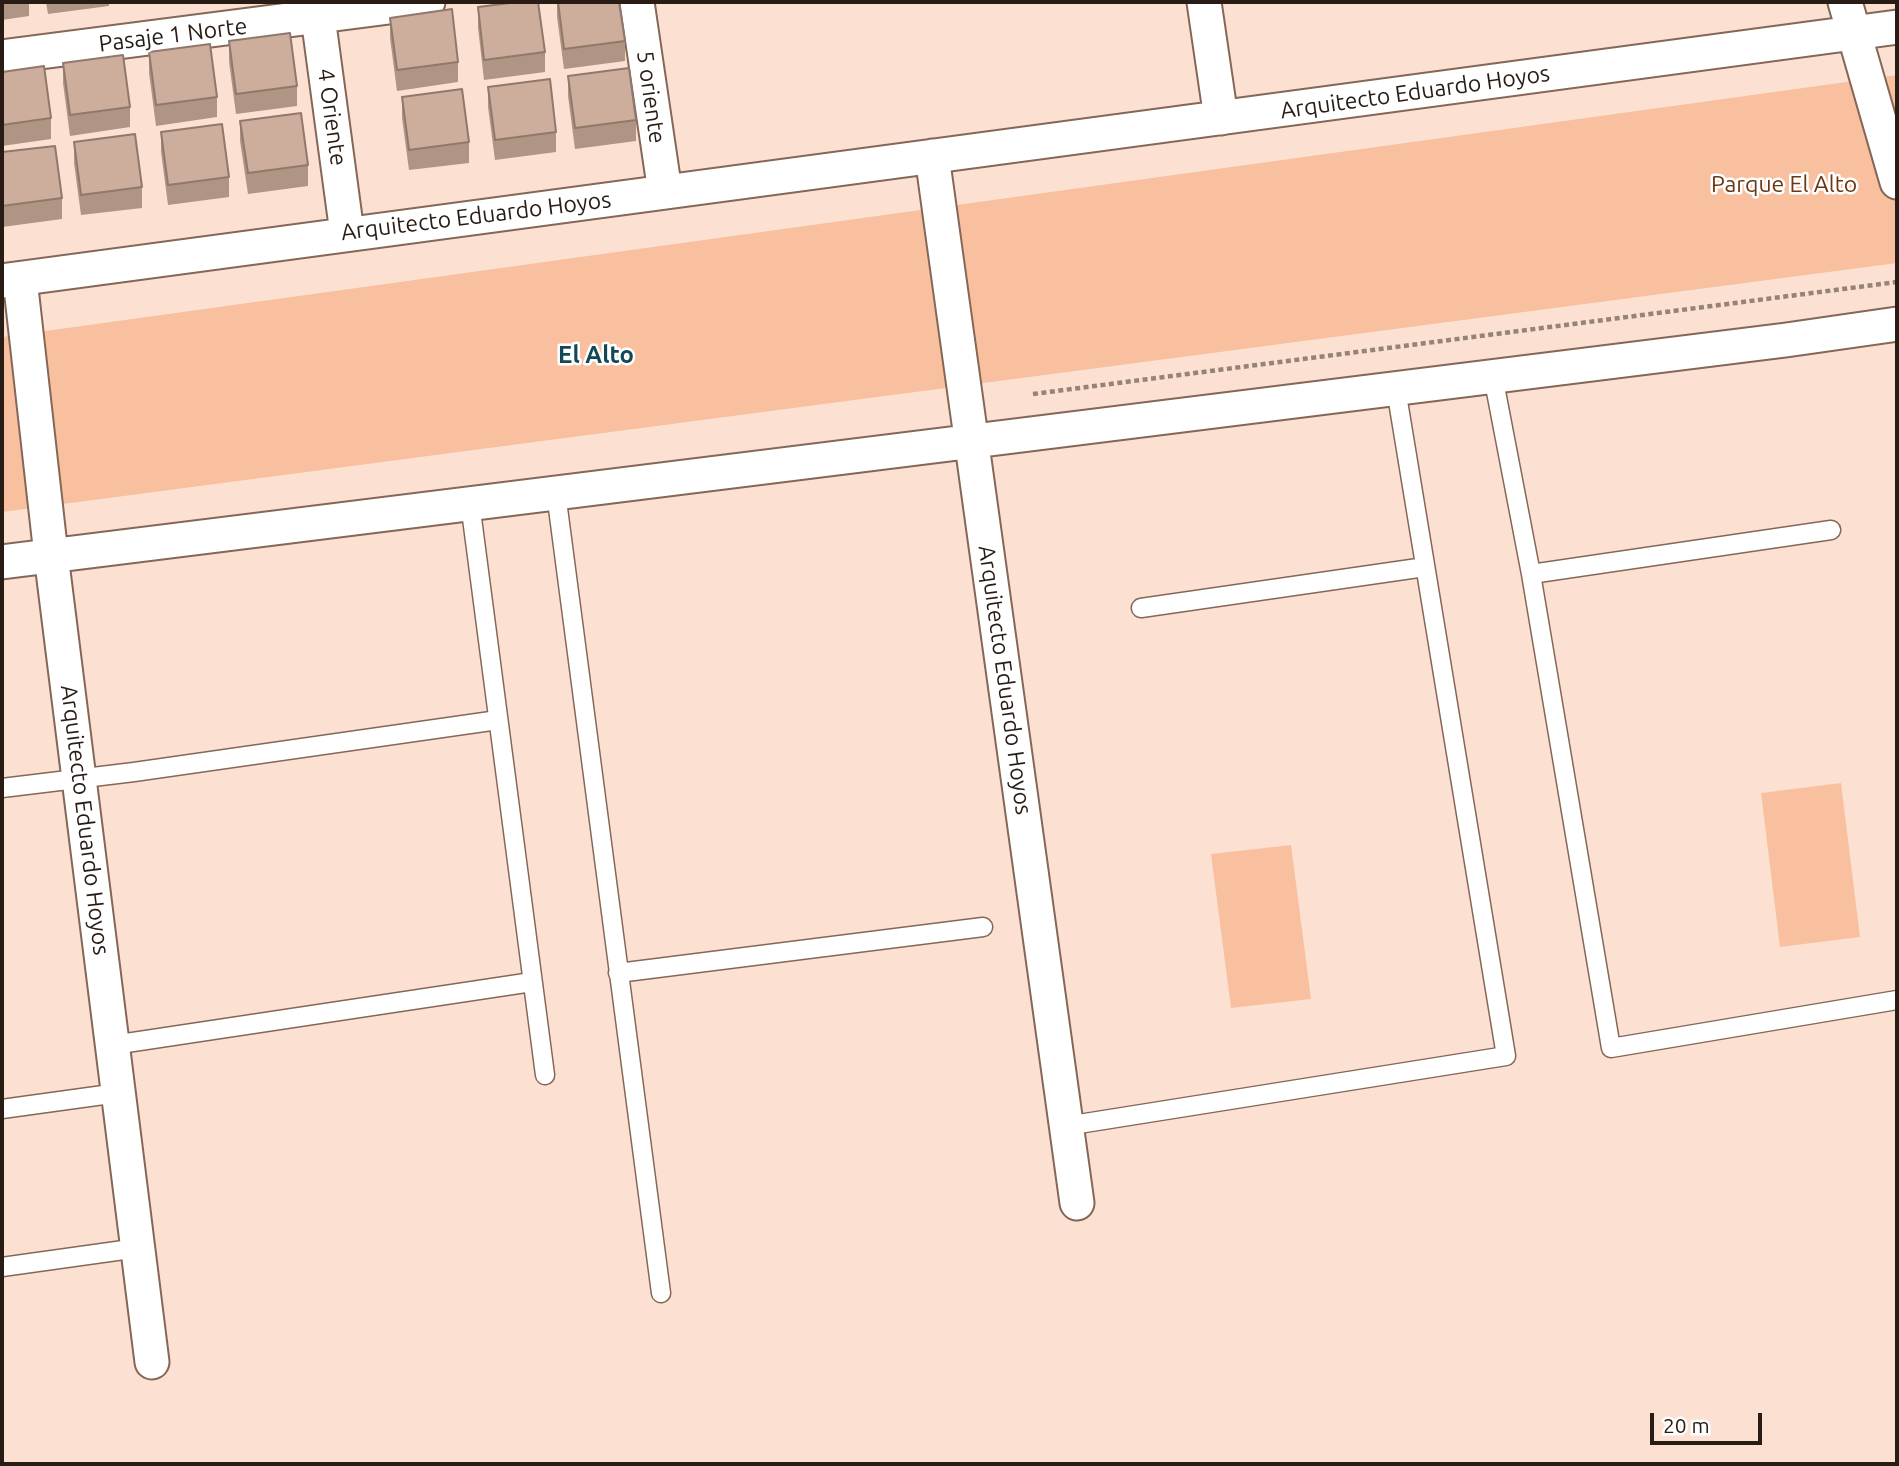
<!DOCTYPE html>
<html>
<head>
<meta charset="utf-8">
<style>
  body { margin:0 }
  #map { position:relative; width:1899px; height:1466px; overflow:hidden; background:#fce1d2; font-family:Ubuntu,sans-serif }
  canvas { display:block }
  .frame { position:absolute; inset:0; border:4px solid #281c15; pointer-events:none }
  .scale { position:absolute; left:1650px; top:1413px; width:112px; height:32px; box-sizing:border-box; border:4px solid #281c15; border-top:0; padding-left:9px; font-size:21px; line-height:24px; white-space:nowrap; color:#281c15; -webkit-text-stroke:5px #fff; paint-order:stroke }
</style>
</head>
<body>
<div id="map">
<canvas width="1899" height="1466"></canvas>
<div class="frame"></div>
<div class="scale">20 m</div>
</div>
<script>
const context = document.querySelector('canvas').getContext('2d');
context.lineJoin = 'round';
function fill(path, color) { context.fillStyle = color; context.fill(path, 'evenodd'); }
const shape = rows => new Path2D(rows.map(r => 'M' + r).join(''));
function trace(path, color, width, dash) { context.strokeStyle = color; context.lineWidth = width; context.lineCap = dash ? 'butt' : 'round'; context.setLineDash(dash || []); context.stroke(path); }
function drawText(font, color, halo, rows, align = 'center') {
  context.font = font + ' Ubuntu,sans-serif'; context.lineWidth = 5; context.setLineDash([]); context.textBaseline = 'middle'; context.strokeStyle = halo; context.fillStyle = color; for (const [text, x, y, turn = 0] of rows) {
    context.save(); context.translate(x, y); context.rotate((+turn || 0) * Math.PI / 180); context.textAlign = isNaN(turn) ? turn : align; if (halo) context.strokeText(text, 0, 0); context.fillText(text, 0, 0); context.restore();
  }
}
fill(shape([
  [1897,75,1897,263,2,512,2,337],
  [1841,783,1860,937,1780,947,1761,793],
  [1291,845,1311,999,1231,1008,1211,854]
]), '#f8c09f');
const lane = shape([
  [1493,376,1531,574,1611,1048,1897,1000],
  [556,493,661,1293],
  [470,503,545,1075],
  [1531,574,1831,530],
  [1141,608,1425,567],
  [2,788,134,772,498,720],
  [618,973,983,927],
  [113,1045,532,982],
  [2,1109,118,1093],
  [1066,1126,1506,1056,1396,389],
  [2,1267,138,1248]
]);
const street = shape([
  [316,2,347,233],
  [637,2,665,192],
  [1204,2,1221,118],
  [1845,2,1897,182],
  [2,57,428,2],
  [932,156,1077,1203],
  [20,279,51,555,152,1362],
  [2,281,1897,27],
  [2,562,1786,340,1897,324]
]);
trace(lane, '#846756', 21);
trace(street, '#846756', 37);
trace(shape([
  [1033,394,1897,282]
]), '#968277', 4.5, [5, 3.5]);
trace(lane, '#fff', 18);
trace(street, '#fff', 33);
fill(shape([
  [2,2,29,2,29,16,2,20],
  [46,2,109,2,109,6,48,14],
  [557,2,619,2,625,41,625,61,564,69,557,17],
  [478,7,545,52,545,72,484,80,478,28],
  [390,18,458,62,458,82,397,91,390,38],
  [229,41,297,86,297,106,236,114,229,62],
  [149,52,217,97,217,117,156,126,149,73],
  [63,63,130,107,130,127,70,136,63,83],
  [2,72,51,118,51,139,2,146],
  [568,76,636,120,636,141,575,149,568,96],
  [488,87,556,132,556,152,495,160,488,107],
  [402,97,469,142,469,163,409,170,402,118],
  [240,121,308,165,308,186,248,194,240,141],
  [161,132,229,177,229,197,168,205,161,152],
  [74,142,142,187,142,208,81,215,74,163],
  [2,152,62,198,62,219,2,227]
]), '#b09585');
const building = shape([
  [518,2,538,2,545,52,484,60,478,7,518,2],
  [558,2,619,2,625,41,564,49,558,2],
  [452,9,458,62,397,70,390,18,452,9],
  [290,33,297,86,236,94,229,41,290,33],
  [210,44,217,97,156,105,149,52,210,44],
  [123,55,130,107,70,115,63,63,123,55],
  [44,66,51,118,2,125,2,72,44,66],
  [629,68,636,120,575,128,568,76,629,68],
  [550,79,556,132,495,140,488,87,550,79],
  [462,89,469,142,409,150,402,97,462,89],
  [301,113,308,165,248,173,240,121,301,113],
  [222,124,229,177,168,185,161,132,222,124],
  [135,134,142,187,81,195,74,142,135,134],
  [55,146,62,198,2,206,2,152,55,146]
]);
fill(building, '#cdad9b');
trace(building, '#90796c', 2);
drawText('23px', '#281c15', '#fff', [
  ["Pasaje 1 Norte",173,35,-7],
  ["Arquitecto Eduardo Hoyos",1415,92,-8],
  ["5 oriente",651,97,82],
  ["4 Oriente",332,117,82],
  ["Arquitecto Eduardo Hoyos",476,216,-7],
  ["Arquitecto Eduardo Hoyos",1005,680,82],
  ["Arquitecto Eduardo Hoyos",85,820,83]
]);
drawText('23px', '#6b3714', '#fff', [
  ["Parque El Alto",1784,184]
]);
drawText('bold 24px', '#114956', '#fff', [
  ["El Alto",596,355]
]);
</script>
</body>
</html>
